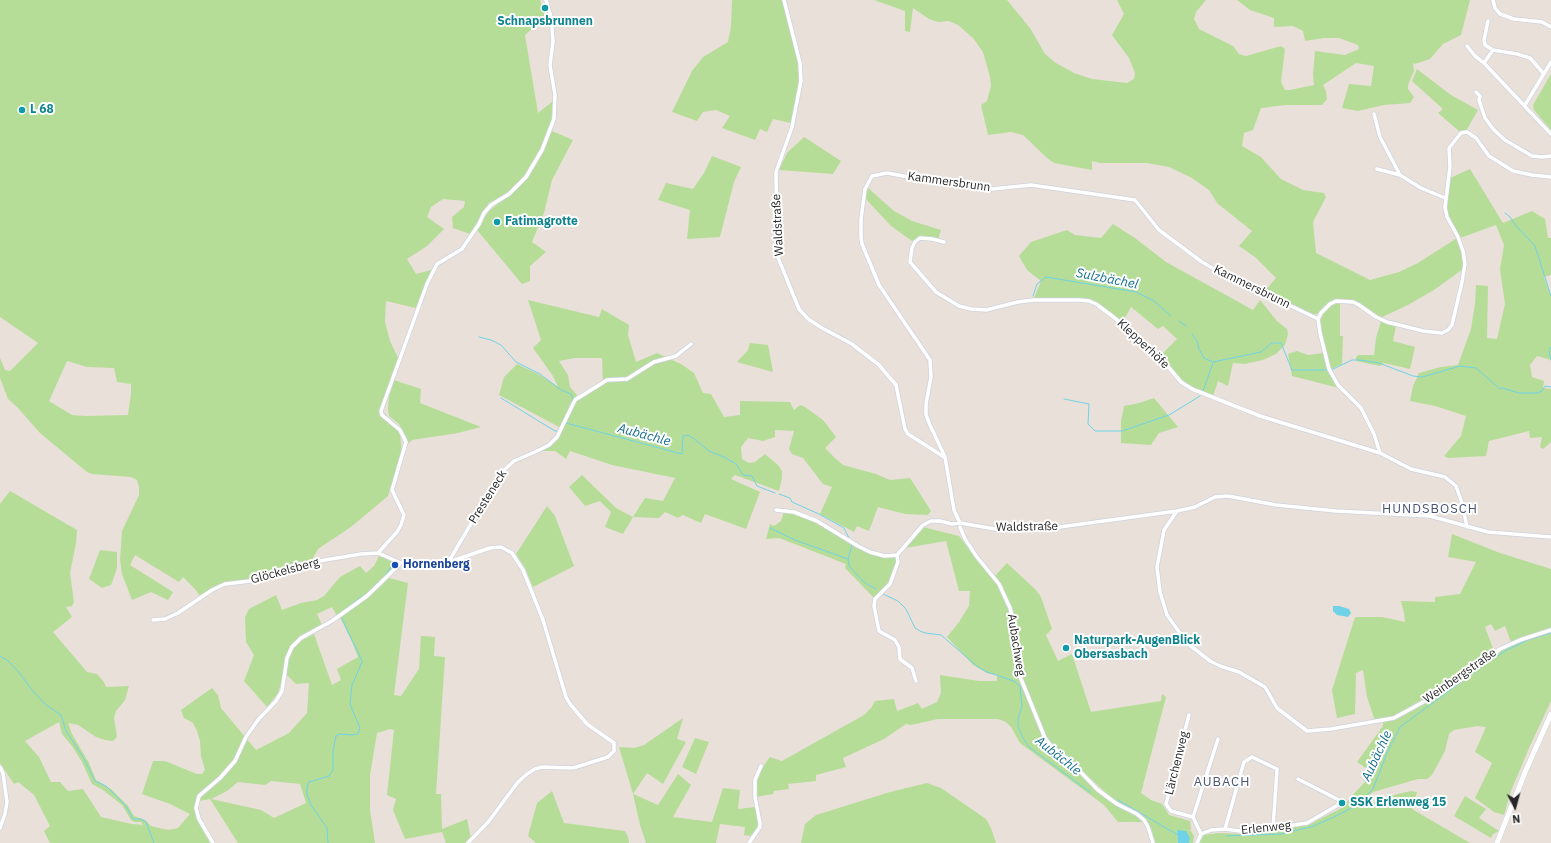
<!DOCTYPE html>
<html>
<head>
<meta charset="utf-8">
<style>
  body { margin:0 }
  #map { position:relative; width:1551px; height:843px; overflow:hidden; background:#e9e0d9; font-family:"IBM Plex Sans",sans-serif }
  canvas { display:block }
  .north { position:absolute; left:1495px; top:787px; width:40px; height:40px; -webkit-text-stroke:3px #fff; paint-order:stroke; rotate:174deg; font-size:11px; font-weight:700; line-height:16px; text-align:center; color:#272727 }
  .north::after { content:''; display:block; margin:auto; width:14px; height:18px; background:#272727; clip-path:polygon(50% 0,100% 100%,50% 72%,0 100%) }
</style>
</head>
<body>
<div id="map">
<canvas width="1551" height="843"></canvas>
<div class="north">N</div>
</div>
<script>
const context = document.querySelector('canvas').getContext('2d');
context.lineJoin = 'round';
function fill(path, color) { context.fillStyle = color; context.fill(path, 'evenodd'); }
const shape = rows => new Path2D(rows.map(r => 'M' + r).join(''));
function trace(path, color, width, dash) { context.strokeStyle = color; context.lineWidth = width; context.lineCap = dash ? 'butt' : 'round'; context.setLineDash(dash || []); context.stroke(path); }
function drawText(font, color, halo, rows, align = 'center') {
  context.font = font + ' "IBM Plex Sans",sans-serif'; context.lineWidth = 4; context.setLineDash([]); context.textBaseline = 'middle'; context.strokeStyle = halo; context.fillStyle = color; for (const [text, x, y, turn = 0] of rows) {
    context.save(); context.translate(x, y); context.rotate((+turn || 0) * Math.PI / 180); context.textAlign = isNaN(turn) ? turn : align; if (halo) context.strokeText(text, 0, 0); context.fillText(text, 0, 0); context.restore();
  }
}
fill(shape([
  [0,0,540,0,545,18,525,35,538,113,557,98,556,116,552,131,573,140,552,180,544,213,532,242,546,252,530,266,530,281,522,284,477,230,488,212,507,196,489,203,470,234,453,228,452,217,464,207,465,201,443,199,431,207,427,217,444,229,427,246,407,259,416,274,435,269,427,286,420,309,386,301,385,322,390,341,400,362,387,395,383,411,385,414,398,427,400,433,402,454,388,496,351,527,318,549,312,560,287,567,260,581,227,584,200,596,195,589,183,577,179,582,135,555,130,565,173,592,168,600,151,592,132,600,122,574,120,560,122,531,139,495,139,487,137,480,131,477,92,474,87,472,40,433,17,407,8,399,0,378,0,358,5,370,10,371,38,343,0,317],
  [67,361,87,367,114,368,117,382,131,384,131,393,128,415,85,416,72,415,49,401],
  [732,0,786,0,799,66,798,100,795,124,773,119,767,132,760,129,755,140,722,128,730,116,716,110,703,112,697,121,672,112,692,71,703,57,728,42,731,27],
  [874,0,1007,0,1030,28,1045,54,1056,63,1074,73,1092,79,1127,83,1134,79,1135,73,1129,58,1112,35,1124,14,1117,0,1206,0,1196,12,1194,19,1199,29,1233,46,1239,54,1246,56,1281,46,1285,49,1281,82,1285,90,1290,90,1314,85,1313,74,1315,51,1345,55,1359,49,1358,45,1339,38,1324,38,1305,41,1303,31,1293,26,1274,27,1274,18,1250,10,1237,0,1470,0,1461,35,1443,44,1430,59,1415,64,1413,63,1414,71,1408,85,1408,89,1414,97,1410,103,1384,105,1358,111,1342,108,1349,84,1371,86,1374,66,1356,63,1323,85,1326,91,1327,99,1322,105,1285,105,1261,108,1253,130,1244,133,1242,146,1261,157,1281,179,1303,190,1324,193,1326,197,1313,222,1316,253,1370,280,1399,272,1418,263,1457,238,1463,258,1463,269,1434,290,1408,305,1380,318,1360,303,1354,301,1335,300,1325,305,1317,314,1313,314,1293,306,1265,291,1276,278,1255,257,1239,246,1252,231,1217,203,1209,190,1192,178,1169,167,1147,163,1100,163,1092,161,1092,170,1054,163,1047,158,1023,135,1011,132,988,135,981,105,987,101,991,86,990,77,983,52,973,38,958,25,949,21,938,22,929,19,913,8,910,32,905,31,905,11],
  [1417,69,1451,95,1478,110,1466,131,1460,132,1438,113,1443,109,1412,81],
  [1551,74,1551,130,1534,110,1533,105],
  [804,137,841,161,833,174,779,170,787,153],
  [712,156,741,167,734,182,720,237,687,239,690,210,658,200,666,183,693,189,704,173],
  [1470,169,1503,223,1532,211,1545,219,1548,238,1551,238,1551,275,1544,277,1551,296,1551,360,1537,356,1530,365,1532,377,1544,381,1543,388,1551,389,1551,442,1543,449,1540,447,1542,437,1530,438,1529,431,1489,441,1486,456,1448,458,1444,456,1461,436,1466,416,1435,406,1410,401,1413,386,1419,373,1441,367,1458,365,1471,329,1475,304,1476,285,1488,286,1487,338,1497,339,1505,304,1500,269,1504,245,1496,225,1460,238,1448,216,1446,207,1450,178],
  [868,188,894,211,912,221,941,230,938,239,925,237,918,238,912,241,891,226,864,197],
  [1113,224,1135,238,1166,262,1253,310,1260,300,1277,321,1287,329,1288,334,1285,345,1276,354,1263,360,1245,364,1233,363,1228,386,1218,381,1213,396,1195,389,1181,381,1161,355,1177,339,1163,326,1158,329,1131,307,1122,323,1113,314,1097,303,1075,298,1034,298,1041,281,1027,270,1019,256,1031,242,1067,230,1075,235,1101,238],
  [528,300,599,317,602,309,629,325,628,335,636,362,657,353,681,364,694,373,703,393,711,394,724,417,740,415,740,401,790,402,794,410,800,405,805,407,823,420,836,437,825,448,836,459,843,465,876,474,890,480,910,478,931,511,928,515,905,514,878,507,869,531,857,526,854,532,820,514,832,487,823,484,803,458,792,454,789,449,794,431,775,430,775,437,763,441,748,438,741,447,742,459,749,463,755,462,765,454,778,465,782,471,782,478,779,491,735,475,731,479,760,492,746,529,705,514,701,523,683,515,678,518,665,512,659,518,633,517,623,534,605,527,611,512,600,501,585,506,569,487,582,475,616,508,633,517,645,498,663,501,675,478,612,465,570,451,566,459,555,451,539,451,556,438,575,401,603,385,602,358,575,358,559,361,568,375,570,387,577,395,571,402,561,428,499,395,504,377,517,364,540,375,558,387,553,376,533,348,541,340],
  [1340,302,1340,336,1343,336,1342,364,1331,369,1322,335,1320,321,1326,309,1330,305],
  [1381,321,1396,326,1393,341,1415,347,1410,369,1384,363,1380,366,1356,361,1356,357,1358,355,1374,355,1376,338],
  [750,343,768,345,773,372,737,362,748,350],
  [1297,351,1308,355,1323,353,1329,372,1339,388,1292,376,1288,354],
  [394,380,421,389,420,403,481,427,458,433,412,440,408,444,408,440,399,424,389,416,388,409,389,394],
  [1154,398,1178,427,1159,433,1151,445,1121,443,1121,421,1124,406,1139,403],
  [10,491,77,530,76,543,70,573,74,602,72,606,66,607,72,617,53,632,87,672,97,674,104,682,106,687,129,686,125,700,116,711,114,718,117,737,113,741,105,740,96,737,78,725,68,723,72,734,89,763,96,780,111,789,128,806,134,816,145,820,151,826,168,830,178,828,190,814,170,804,142,794,153,761,165,761,197,774,202,774,205,770,201,756,200,741,197,731,193,723,184,718,181,710,212,688,218,695,221,708,256,750,289,733,307,713,309,683,296,684,286,674,288,658,292,649,297,643,314,634,332,685,341,680,337,669,358,657,353,644,340,617,369,597,389,578,408,583,394,695,401,696,419,669,421,636,435,637,434,656,445,657,436,794,441,794,442,829,467,819,471,839,467,843,446,843,442,832,405,839,393,810,396,799,387,795,394,730,390,729,377,733,370,775,370,810,375,843,238,843,210,799,199,801,196,799,195,810,196,818,210,843,50,843,44,831,50,826,34,795,18,782,14,784,0,763,0,504],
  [59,722,62,734,72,746,82,762,92,784,103,790,122,805,131,820,135,822,141,822,143,825,132,824,101,817,83,789,68,791,60,782,51,782,39,757,25,741],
  [271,781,300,784,306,803,274,818,261,810,211,799,227,791,238,782,265,785],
  [547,506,555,516,574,566,533,587,525,568,516,554],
  [784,512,796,514,820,524,849,543,883,557,894,556,896,560,896,565,887,585,874,598,845,568,846,564,779,538,766,539,770,524,774,526,781,521],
  [923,527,959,536,993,578,1007,563,1036,590,1041,597,1052,629,1046,635,1058,661,1072,654,1091,712,1161,701,1162,694,1166,697,1141,793,1151,800,1162,804,1169,815,1190,821,1191,830,1188,830,1191,831,1194,836,1193,843,1189,843,1189,842,1177,831,1178,843,1155,843,1151,828,1141,814,1114,800,1041,734,1049,746,1067,761,1094,789,1109,801,1135,815,1143,822,1118,822,1104,805,1020,743,1011,727,1006,722,998,719,938,719,911,725,906,724,884,739,843,758,846,767,816,775,816,781,788,784,789,789,774,791,773,794,756,797,756,781,758,774,770,757,782,761,864,715,871,708,875,701,894,699,897,711,918,703,922,709,937,702,941,693,940,675,979,681,997,681,997,675,987,673,973,665,947,637,959,622,969,606,970,591,959,591,946,541,905,548],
  [1452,534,1500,553,1551,569,1551,629,1511,642,1505,626,1495,631,1491,624,1485,627,1494,651,1451,682,1395,716,1375,721,1367,697,1363,670,1356,673,1355,714,1337,718,1332,690,1355,617,1382,617,1405,622,1404,613,1401,601,1435,602,1435,597,1460,594,1476,562,1448,557],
  [100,550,117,552,117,568,111,585,102,588,89,579],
  [379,556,392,561,394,567,387,576,360,599,337,616,332,607,317,614,322,625,297,639,292,644,285,658,283,677,278,693,267,707,244,681,254,655,246,642,245,617,249,609,276,595,282,610,301,603,317,600,324,596,340,577,360,566,366,573,374,566],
  [1551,631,1551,701,1529,748,1511,791,1504,815,1494,812,1475,798,1492,763,1475,752,1486,727,1478,726,1454,730,1449,734,1445,751,1432,775,1427,779,1418,779,1373,792,1363,801,1368,805,1389,796,1411,791,1417,792,1412,809,1470,843,1199,843,1204,835,1219,833,1247,834,1308,825,1340,809,1373,773,1357,762,1383,726,1383,722,1398,718,1441,693,1496,653,1512,644],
  [683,718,677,739,686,742,663,784,647,773,633,794,658,805,678,774,691,785,673,817,712,822,723,788,740,790,738,809,755,807,759,822,756,830,750,836,744,835,745,827,720,824,716,843,646,843,640,825,633,794,619,747,634,748,644,745],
  [695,738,709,742,696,774,682,767],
  [927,783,941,788,986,819,991,828,996,843,801,843,805,824,816,815,890,792],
  [552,791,564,823,625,831,628,837,629,843,536,843,528,836,537,803],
  [1465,796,1486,809,1479,818,1499,831,1493,834,1491,838,1454,816]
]), '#b6dd97');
fill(shape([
  [1333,606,1339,606,1349,609,1351,613,1348,617,1337,615,1333,611],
  [1177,830,1186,831,1190,838,1189,843,1178,843]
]), '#70d2e7');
trace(shape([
  [1505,213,1510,217,1516,226,1535,246,1551,296],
  [1033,296,1037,284,1046,277,1136,292,1154,301,1171,316],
  [1179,321,1186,326],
  [1192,334,1197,341,1199,349,1204,358,1213,362,1261,352,1272,343,1281,343,1292,370,1328,370],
  [479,337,491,340,501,345,516,362,540,374,561,390,571,394,573,399,567,413],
  [1551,347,1549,351,1551,360],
  [1331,370,1352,360,1360,360,1379,363,1413,376,1422,377,1460,366,1476,368,1500,389,1502,388,1519,393,1537,393,1542,391,1545,386,1551,387],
  [1203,391,1213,363],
  [501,398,555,431,558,431],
  [1064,399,1089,404,1088,424,1095,431,1122,431,1169,415,1200,396],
  [566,423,682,454,683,436,688,435,693,438,709,451,726,458,736,464,743,475,752,476,757,486,775,493],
  [779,494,790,498,792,502,819,514,844,528,849,538],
  [770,528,795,540,848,559],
  [852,545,848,559,849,566,865,583,876,589],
  [385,576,392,565],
  [368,592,379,582],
  [883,594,898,601,906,609,915,628,920,631,925,633,941,635,978,667,987,672,1014,681,1020,686,1022,706,1018,719,1018,726,1023,738,1029,747,1090,792],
  [344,610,361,597],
  [0,656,7,660,17,670,32,690,45,704,61,715,66,731,83,757,95,781,106,786,126,806,133,819,141,819,146,822,154,843],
  [1118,800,1178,835],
  [1226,836,1281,834,1314,826,1336,816,1355,806,1373,789,1387,753,1400,727,1488,662,1507,650,1528,640,1551,633],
  [328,843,327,828,311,805,307,795,307,787,309,782,329,776,333,770,333,751,336,736,340,734,351,735,358,734,360,728,350,704,352,685,360,667,362,661,341,617]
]), '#70d2e7', 1);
const minor = shape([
  [784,0,800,63,801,81,792,127,776,172,777,255,799,309,808,319,822,328,852,344,879,365,896,385,905,429,908,434,944,457],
  [1493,0,1495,8,1500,14,1514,19,1542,22,1551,27],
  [1488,21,1484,40,1485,45,1493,50,1517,54,1530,58,1544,74],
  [1467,46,1475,56,1484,63],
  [1493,50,1484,63,1551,134],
  [1476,92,1480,96,1479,100,1485,118,1494,130,1505,140,1532,156,1542,157,1551,156],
  [1525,105,1551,62],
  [1374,114,1380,137,1400,175],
  [1377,169,1400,175,1421,188,1445,198],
  [944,242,932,239,920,238,915,242,912,248,910,262,936,292,959,306,971,309,986,310,1018,302,1034,300,1079,300,1089,301,1096,304,1116,319,1139,343,1148,347,1159,356,1181,382,1192,389,1260,416,1364,448,1380,453,1411,469,1445,477,1456,486,1462,503,1467,527],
  [1380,453,1374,434,1361,408,1338,385,1329,369,1320,333,1318,319,1321,313,1330,304,1336,301,1353,302,1359,305,1376,317,1387,322,1423,331,1442,333,1448,330,1452,325,1462,282,1465,264,1463,251,1458,237,1447,217,1445,207,1450,167,1449,148,1461,133,1467,132,1476,138,1489,156,1513,171,1532,175,1551,177],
  [776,510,794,512,817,521,858,546,870,552,885,556,897,555,923,525,931,521,940,521,952,524,960,523,1001,530,1045,529,1177,511,1195,507,1215,497,1228,496,1276,505,1336,511,1430,516,1488,532,1551,537],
  [1177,511,1164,530,1157,567,1160,592,1167,615,1187,643,1210,661,1220,666,1239,672,1265,687,1277,708,1307,731,1331,729,1394,718,1427,700,1460,680,1500,649,1520,640,1551,630],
  [960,523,954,510,945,457,930,425,926,415,926,404,931,377,930,360,879,285,862,244,861,238,861,219,865,189,872,176,887,173,930,181,992,189,1031,185,1135,200,1159,230,1202,262,1214,269,1318,319],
  [960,527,965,539,977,557,999,584,1010,608,1016,630,1019,674,1045,738,1052,747,1069,760,1098,790,1117,804,1137,814,1144,820,1148,827,1153,843],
  [378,553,397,532,401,525,404,515,392,490,406,442,400,430,382,415,381,411,427,284,437,264,462,249,479,224,484,213,491,205,509,194,526,177,542,150,554,119,555,95,550,65,553,41,551,17,546,0],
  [897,555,898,562,890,584,875,599,874,606,879,631,895,640,899,647,900,659,912,668,916,681],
  [449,561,501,473,514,461,535,452,549,445,557,437,575,400,607,380,627,379,654,362,676,356,691,344],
  [153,620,165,619,178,613,212,590,225,584,259,580,292,566,319,561,361,554,378,553,401,563,427,567,440,565,490,548,501,547,512,553,523,570,543,620,566,697,570,704,587,724,614,743,614,751,608,757,573,768,542,767,535,769,527,774,518,782,489,821,468,843],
  [1189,715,1166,804,1171,811,1193,817],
  [0,767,3,773,7,802,5,814,0,828],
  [1225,829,1244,762,1252,757,1277,769,1273,829],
  [1201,834,1193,817,1218,739],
  [213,843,199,819,196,808,199,796,220,778,235,761,246,737,258,720,276,701,282,691,287,658,292,647,301,638,332,621,367,596,401,563],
  [749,843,760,827,760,823,755,797,755,780,761,766],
  [1197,843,1201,834,1211,830,1225,829,1247,832,1307,823,1338,805,1339,800,1298,779]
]);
const secondary = shape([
  [1497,843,1526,770,1551,714]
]);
trace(minor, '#ced3df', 5);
trace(secondary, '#ced3df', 6);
trace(minor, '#fff', 3.5);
trace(secondary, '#fff', 5);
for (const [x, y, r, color] of [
  [545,8,4,"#0f9aa8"],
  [22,110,4,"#0f9aa8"],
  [497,222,4,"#0f9aa8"],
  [395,565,4,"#1a4fb4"],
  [1066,648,4,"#0f9aa8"],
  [1342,803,4,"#0f9aa8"]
]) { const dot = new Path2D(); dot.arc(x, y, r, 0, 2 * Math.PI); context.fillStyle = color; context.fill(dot); trace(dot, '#fff', 1.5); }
drawText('bold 12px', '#0d838f', '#fff', [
  ["Schnapsbrunnen",545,22,"center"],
  ["L 68",30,110],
  ["Fatimagrotte",505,222],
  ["Naturpark-AugenBlick",1074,641],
  ["Obersasbach",1074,655],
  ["SSK Erlenweg 15",1350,803]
], 'left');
drawText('12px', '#272727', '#fff', [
  ["Kammersbrunn",949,182,8],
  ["Waldstraße",778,225,-93],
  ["Kammersbrunn",1252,287,26],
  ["Klepperhöfe",1143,344,43],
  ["Presteneck",488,497,-58],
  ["Waldstraße",1027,527,-1],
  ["Glöckelsberg",285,571,-15],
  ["Aubachweg",1016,645,81],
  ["Weinbergstraße",1460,676,-35],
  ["Lärchenweg",1177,763,-76],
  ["Erlenweg",1266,828,-6]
]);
drawText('bold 12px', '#164399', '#fff', [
  ["Hornenberg",403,565]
], 'left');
drawText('italic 13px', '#146f8e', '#fff', [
  ["Sulzbächel",1107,279,11],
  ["Aubächle",644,435,15],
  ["Aubächle",1058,756,38],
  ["Aubächle",1377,756,-65]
]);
context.letterSpacing = '1px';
drawText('13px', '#4a5674', '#fff', [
  ["HUNDSBOSCH",1430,509],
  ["AUBACH",1222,782]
]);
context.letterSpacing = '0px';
</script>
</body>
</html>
